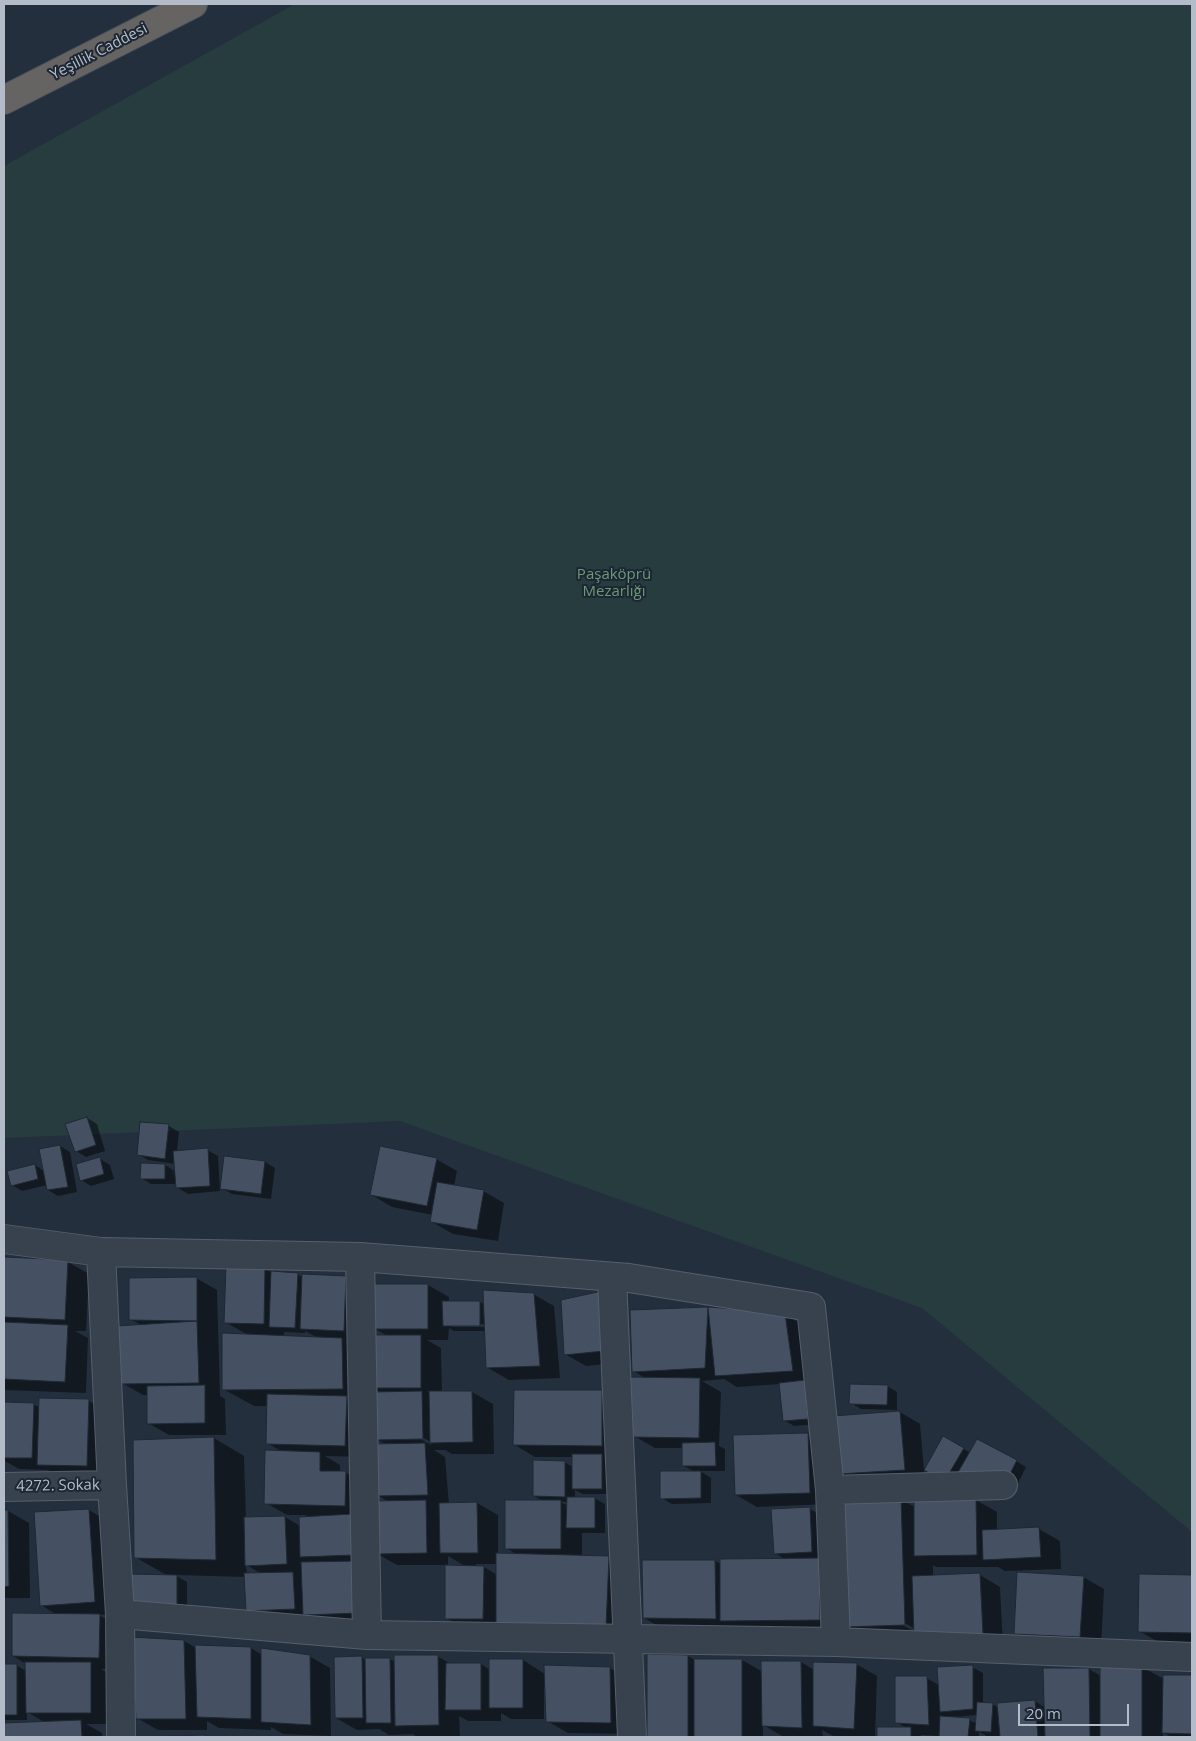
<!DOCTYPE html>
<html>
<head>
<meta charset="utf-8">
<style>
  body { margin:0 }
  #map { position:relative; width:1196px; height:1741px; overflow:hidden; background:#242f3e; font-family:"Open Sans",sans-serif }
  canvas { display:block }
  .frame { position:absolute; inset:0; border:5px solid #b4bcc9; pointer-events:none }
  .scale { position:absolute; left:1018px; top:1704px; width:111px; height:22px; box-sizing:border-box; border:2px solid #b4bcc9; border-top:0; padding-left:6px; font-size:15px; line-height:18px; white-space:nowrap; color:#b4bcc9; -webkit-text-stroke:4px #1d2633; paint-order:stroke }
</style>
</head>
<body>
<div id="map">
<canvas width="1196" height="1741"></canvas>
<div class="frame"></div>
<div class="scale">20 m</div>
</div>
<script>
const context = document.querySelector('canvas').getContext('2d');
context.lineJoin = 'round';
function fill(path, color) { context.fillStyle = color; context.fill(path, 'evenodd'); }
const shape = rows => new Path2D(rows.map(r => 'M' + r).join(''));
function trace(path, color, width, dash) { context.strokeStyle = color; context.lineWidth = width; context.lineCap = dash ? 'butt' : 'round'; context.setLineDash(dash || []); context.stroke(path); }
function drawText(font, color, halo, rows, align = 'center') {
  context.font = font + ' "Open Sans",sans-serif'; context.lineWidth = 4; context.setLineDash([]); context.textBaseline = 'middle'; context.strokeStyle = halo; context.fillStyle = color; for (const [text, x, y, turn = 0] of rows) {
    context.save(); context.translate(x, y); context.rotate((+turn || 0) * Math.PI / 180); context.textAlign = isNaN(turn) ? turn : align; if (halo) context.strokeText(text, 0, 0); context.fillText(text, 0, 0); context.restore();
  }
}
fill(shape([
  [295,4,1192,4,1192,1532,922,1308,400,1121,4,1138,4,166]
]), '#263c3f');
fill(shape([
  [87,1118,97,1124,105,1151,86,1157,76,1151],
  [141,1123,169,1126,179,1132,177,1152,207,1150,218,1156,220,1191,188,1194,178,1188,177,1178,175,1179,175,1184,151,1184,141,1178,165,1165,176,1172,176,1164,148,1160,138,1154],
  [60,1146,70,1152,77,1192,58,1196,48,1190,47,1185,22,1191,12,1185,35,1165,44,1171],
  [100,1159,110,1165,114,1179,91,1186,81,1180],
  [436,1159,457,1171,454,1186,483,1191,504,1203,498,1241,453,1234,432,1222,433,1215,392,1207,372,1195],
  [265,1162,275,1168,271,1199,232,1194,222,1188],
  [4,1259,68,1262,89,1274,86,1331,75,1331,88,1338,86,1393,4,1390],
  [227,1267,265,1269,271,1272,297,1274,304,1278,346,1277,367,1289,365,1343,346,1342,372,1357,388,1336,373,1328,374,1285,428,1285,449,1297,449,1302,480,1302,485,1305,533,1294,554,1306,560,1378,509,1380,488,1368,486,1331,454,1331,449,1328,448,1340,427,1340,441,1348,442,1393,472,1392,493,1404,494,1454,452,1454,445,1450,434,1450,445,1457,449,1504,477,1503,498,1515,498,1555,518,1555,506,1548,545,1502,534,1496,564,1462,573,1467,574,1457,535,1457,515,1445,515,1391,602,1391,623,1403,623,1457,604,1457,612,1461,612,1494,583,1494,575,1490,575,1498,594,1498,605,1504,605,1533,582,1533,582,1556,609,1557,639,1575,636,1644,467,1630,446,1618,447,1565,397,1565,374,1552,380,1624,268,1622,247,1610,246,1577,175,1575,187,1582,187,1611,140,1609,168,1576,135,1557,214,1438,244,1456,246,1519,285,1517,300,1526,306,1518,306,1515,287,1515,266,1503,283,1452,267,1443,268,1406,254,1406,223,1389,248,1335,225,1322],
  [487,1324,487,1327,452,1327,452,1325],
  [305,1331,318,1338,284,1337,284,1332,305,1333],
  [373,1388,382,1393,373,1393],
  [418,1435,431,1442,431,1445,417,1437],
  [376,1439,387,1445,377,1495,389,1502,366,1517,366,1485,346,1473,340,1473,340,1465,325,1456,366,1457],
  [561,1502,568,1502,568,1506],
  [448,1556,465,1566,448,1566],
  [476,1564,498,1564,497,1575,484,1567,476,1567],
  [246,1565,262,1574,247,1574],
  [196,1278,217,1290,220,1396,225,1399,226,1435,169,1435,148,1423,148,1395,143,1395,122,1383,141,1325,130,1319],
  [623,1304,624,1362,586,1366,565,1354],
  [709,1309,784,1314,805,1326,818,1424,794,1426,784,1420,781,1384,737,1387,724,1379,702,1381,721,1392,719,1446,725,1449,725,1471,700,1471,711,1478,711,1503,672,1504,662,1498,695,1472,684,1466,683,1448,655,1448,634,1436,646,1379,634,1371,632,1311],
  [887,1386,897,1392,897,1410,861,1409,851,1403],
  [89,1401,110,1413,108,1477,59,1476,48,1470,19,1469,5,1461,5,1472,4,1472,4,1403,33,1404,40,1408],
  [900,1412,920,1424,925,1481,860,1486,839,1474],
  [807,1434,828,1446,830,1504,757,1507,736,1495],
  [944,1438,971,1453,1016,1461,1026,1467,1018,1483,969,1479,925,1470],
  [900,1499,915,1507,976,1500,997,1512,997,1531,1039,1529,1060,1541,1061,1569,1005,1571,998,1567,936,1567,933,1565,933,1576,980,1575,1000,1587,1003,1645,840,1632,665,1630,644,1618,644,1561,715,1561,721,1564,786,1560,775,1553,810,1509,830,1521],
  [901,1621,915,1629,915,1632,899,1623],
  [89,1510,109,1522,116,1614,99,1615,121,1627,120,1669,101,1669,111,1675,112,1724,86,1724,102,1733,102,1737,4,1737,4,1724,44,1722,27,1712,27,1720,4,1720,4,1665,16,1665,26,1671,26,1664,13,1656,57,1615,41,1605],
  [4,1511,8,1511,29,1523,30,1598,4,1598],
  [1140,1575,1192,1576,1192,1644,1160,1643,1139,1631],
  [1083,1577,1104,1589,1101,1648,1036,1645,1015,1633],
  [184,1641,196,1648,251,1648,262,1655,309,1656,330,1668,331,1736,283,1734,271,1727,271,1730,219,1728,207,1721,207,1730,158,1730,137,1718],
  [437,1656,451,1664,481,1664,490,1670,523,1660,545,1674,610,1668,631,1681,631,1734,568,1733,547,1721,546,1687,544,1687,544,1719,511,1719,501,1713,501,1721,468,1721,459,1716,460,1737,417,1737,413,1734,389,1735,379,1729,357,1730,336,1718,361,1657,366,1660,390,1659,395,1662],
  [648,1656,688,1656,695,1660,742,1660,763,1672,801,1662,814,1670,856,1664,877,1676,875,1737,835,1737,822,1730,823,1737,784,1737,763,1725,763,1737,648,1737],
  [972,1667,983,1673,983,1704,992,1704,999,1708,1035,1701,1045,1708,1045,1669,1089,1669,1101,1676,1142,1667,1164,1679,1164,1676,1192,1677,1192,1737,1171,1737,1163,1732,1163,1737,989,1737,979,1732,979,1737,940,1737,940,1736,921,1735,921,1737,878,1737,878,1729,907,1728,896,1722,926,1678,939,1685],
  [977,1715,977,1724,969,1720,952,1718,952,1717]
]), '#0007');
const building = shape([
  [87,1117,96,1145,75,1152,65,1124,87,1117],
  [140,1122,169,1124,165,1159,137,1155,140,1122],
  [60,1145,68,1187,47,1190,39,1149,60,1145],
  [380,1146,437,1158,427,1206,370,1195,380,1146],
  [208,1148,210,1186,176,1188,173,1151,208,1148],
  [224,1156,265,1161,261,1194,220,1189,224,1156],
  [100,1157,104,1174,80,1181,76,1164,100,1157],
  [141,1163,165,1164,165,1179,140,1179,141,1163],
  [35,1164,38,1179,11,1186,7,1171,35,1164],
  [437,1182,484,1190,477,1230,430,1222,437,1182],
  [4,1257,68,1260,65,1320,4,1317,4,1257],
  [226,1266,265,1268,264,1324,224,1323,226,1266],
  [271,1271,298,1273,295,1328,269,1327,271,1271],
  [302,1274,346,1276,344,1331,300,1329,302,1274],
  [197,1277,197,1321,129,1320,129,1278,197,1277],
  [372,1284,428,1284,428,1329,372,1329,372,1284],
  [483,1290,534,1293,540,1366,486,1368,483,1290],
  [602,1291,604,1351,564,1355,561,1300,602,1291],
  [442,1301,480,1301,480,1326,443,1326,442,1301],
  [708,1307,705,1368,632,1372,630,1310,708,1307],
  [708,1307,785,1313,793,1371,715,1376,708,1307],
  [197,1321,199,1383,121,1384,117,1326,197,1321],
  [4,1322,68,1325,65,1382,4,1379,4,1322],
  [222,1333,342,1338,343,1389,222,1390,222,1333],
  [371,1335,421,1335,421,1388,371,1388,371,1335],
  [627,1377,700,1378,699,1438,633,1437,627,1377],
  [805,1380,808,1419,783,1421,779,1383,805,1380],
  [850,1384,888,1385,887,1405,849,1404,850,1384],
  [205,1385,205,1423,147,1424,147,1386,205,1385],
  [514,1390,602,1390,602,1446,513,1445,514,1390],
  [422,1391,423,1439,375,1440,373,1392,422,1391],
  [429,1391,472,1391,473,1442,430,1443,429,1391],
  [267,1394,347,1396,345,1446,266,1444,267,1394],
  [39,1398,89,1399,87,1466,37,1465,39,1398],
  [4,1402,34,1403,32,1458,4,1458,4,1402],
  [900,1411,905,1470,838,1474,833,1416,900,1411],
  [808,1433,810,1493,735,1495,733,1435,808,1433],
  [943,1436,964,1448,944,1482,924,1470,943,1436],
  [214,1437,216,1560,134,1558,133,1440,214,1437],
  [977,1439,1017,1460,1008,1478,957,1474,977,1439],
  [715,1442,716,1466,682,1466,682,1443,715,1442],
  [425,1443,428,1495,375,1496,372,1444,425,1443],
  [265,1450,320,1452,320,1471,346,1471,345,1506,264,1504,265,1450],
  [572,1454,602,1454,602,1489,572,1489,572,1454],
  [533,1460,565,1461,565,1497,533,1496,533,1460],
  [660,1471,701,1471,701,1498,660,1499,660,1471],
  [567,1497,595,1497,595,1528,566,1528,567,1497],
  [901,1498,905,1625,843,1627,838,1499,901,1498],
  [914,1499,976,1499,977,1555,914,1556,914,1499],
  [426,1500,427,1553,375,1554,374,1501,426,1500],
  [505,1500,561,1500,561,1549,505,1549,505,1500],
  [477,1502,478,1553,440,1553,439,1503,477,1502],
  [810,1507,812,1552,774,1554,771,1509,810,1507],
  [89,1509,95,1602,40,1606,34,1512,89,1509],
  [4,1510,8,1510,9,1586,4,1587,4,1510],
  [353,1514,354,1555,300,1557,299,1517,353,1514],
  [285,1516,287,1564,245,1566,244,1517,285,1516],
  [1039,1527,1041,1557,983,1560,982,1530,1039,1527],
  [496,1553,609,1556,606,1627,496,1623,496,1553],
  [819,1558,820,1620,720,1621,720,1559,819,1558],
  [642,1560,715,1560,716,1619,643,1618,642,1560],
  [358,1561,360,1613,303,1615,301,1562,358,1561],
  [445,1565,484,1566,483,1619,445,1619,445,1565],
  [293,1572,295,1609,246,1611,244,1573,293,1572],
  [1017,1572,1084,1576,1080,1637,1014,1634,1017,1572],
  [980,1573,983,1634,914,1636,912,1576,980,1573],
  [129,1574,177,1575,177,1606,128,1604,129,1574],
  [1139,1574,1192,1575,1192,1633,1138,1632,1139,1574],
  [12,1613,100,1614,99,1658,12,1656,12,1613],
  [131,1637,184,1640,186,1719,136,1719,131,1637],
  [195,1645,251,1647,251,1719,197,1717,195,1645],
  [261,1648,310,1655,311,1725,261,1722,261,1648],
  [647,1654,688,1655,688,1737,647,1737,647,1654],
  [394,1655,438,1655,439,1725,395,1726,394,1655],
  [362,1656,363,1718,335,1718,334,1657,362,1656],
  [365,1658,390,1658,391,1723,366,1723,365,1658],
  [489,1659,523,1659,523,1708,489,1708,489,1659],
  [694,1659,742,1659,742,1737,694,1737,694,1659],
  [761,1661,801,1661,802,1728,762,1726,761,1661],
  [25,1662,91,1662,91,1713,26,1713,25,1662],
  [813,1662,857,1663,854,1729,813,1726,813,1662],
  [446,1663,481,1663,481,1710,445,1710,446,1663],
  [4,1664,17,1664,17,1715,4,1715,4,1664],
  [544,1665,610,1667,611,1723,546,1722,544,1665],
  [973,1665,973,1709,940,1712,937,1667,973,1665],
  [1100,1665,1142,1665,1142,1737,1100,1737,1100,1665],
  [1043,1668,1089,1668,1090,1737,1045,1737,1043,1668],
  [1163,1675,1192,1675,1192,1734,1162,1733,1163,1675],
  [895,1676,927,1676,929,1725,895,1723,895,1676],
  [1035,1700,1038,1737,1000,1737,997,1703,1035,1700],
  [977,1702,993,1703,991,1732,975,1731,977,1702],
  [940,1716,970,1718,968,1737,939,1737,940,1716],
  [81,1720,82,1737,4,1737,4,1723,81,1720],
  [877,1727,911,1727,911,1737,877,1737,877,1727],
  [205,1735,205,1737,136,1737,205,1735]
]);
fill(building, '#455162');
trace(building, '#1f2835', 1);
const minor = shape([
  [4,1239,101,1252,112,1485,120,1614,367,1635,836,1642,1192,1657],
  [101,1252,360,1257,629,1278,811,1307,830,1490,836,1642],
  [360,1257,367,1635],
  [612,1278,632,1737],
  [4,1487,112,1485],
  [830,1490,1003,1485],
  [120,1614,121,1737]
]);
const trunk = shape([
  [4,100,193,4]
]);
trace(minor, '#565f6c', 30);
trace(trunk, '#434c59', 30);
trace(minor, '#38414e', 28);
trace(trunk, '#656462', 28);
drawText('15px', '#b4bcc9', '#1d2633', [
  ["Yeşillik Caddesi",99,52,-27],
  ["4272. Sokak",58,1486,-1]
]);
drawText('15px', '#6b9a76', '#1d2633', [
  ["Paşaköprü",614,575],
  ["Mezarlığı",614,592]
]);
</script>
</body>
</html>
